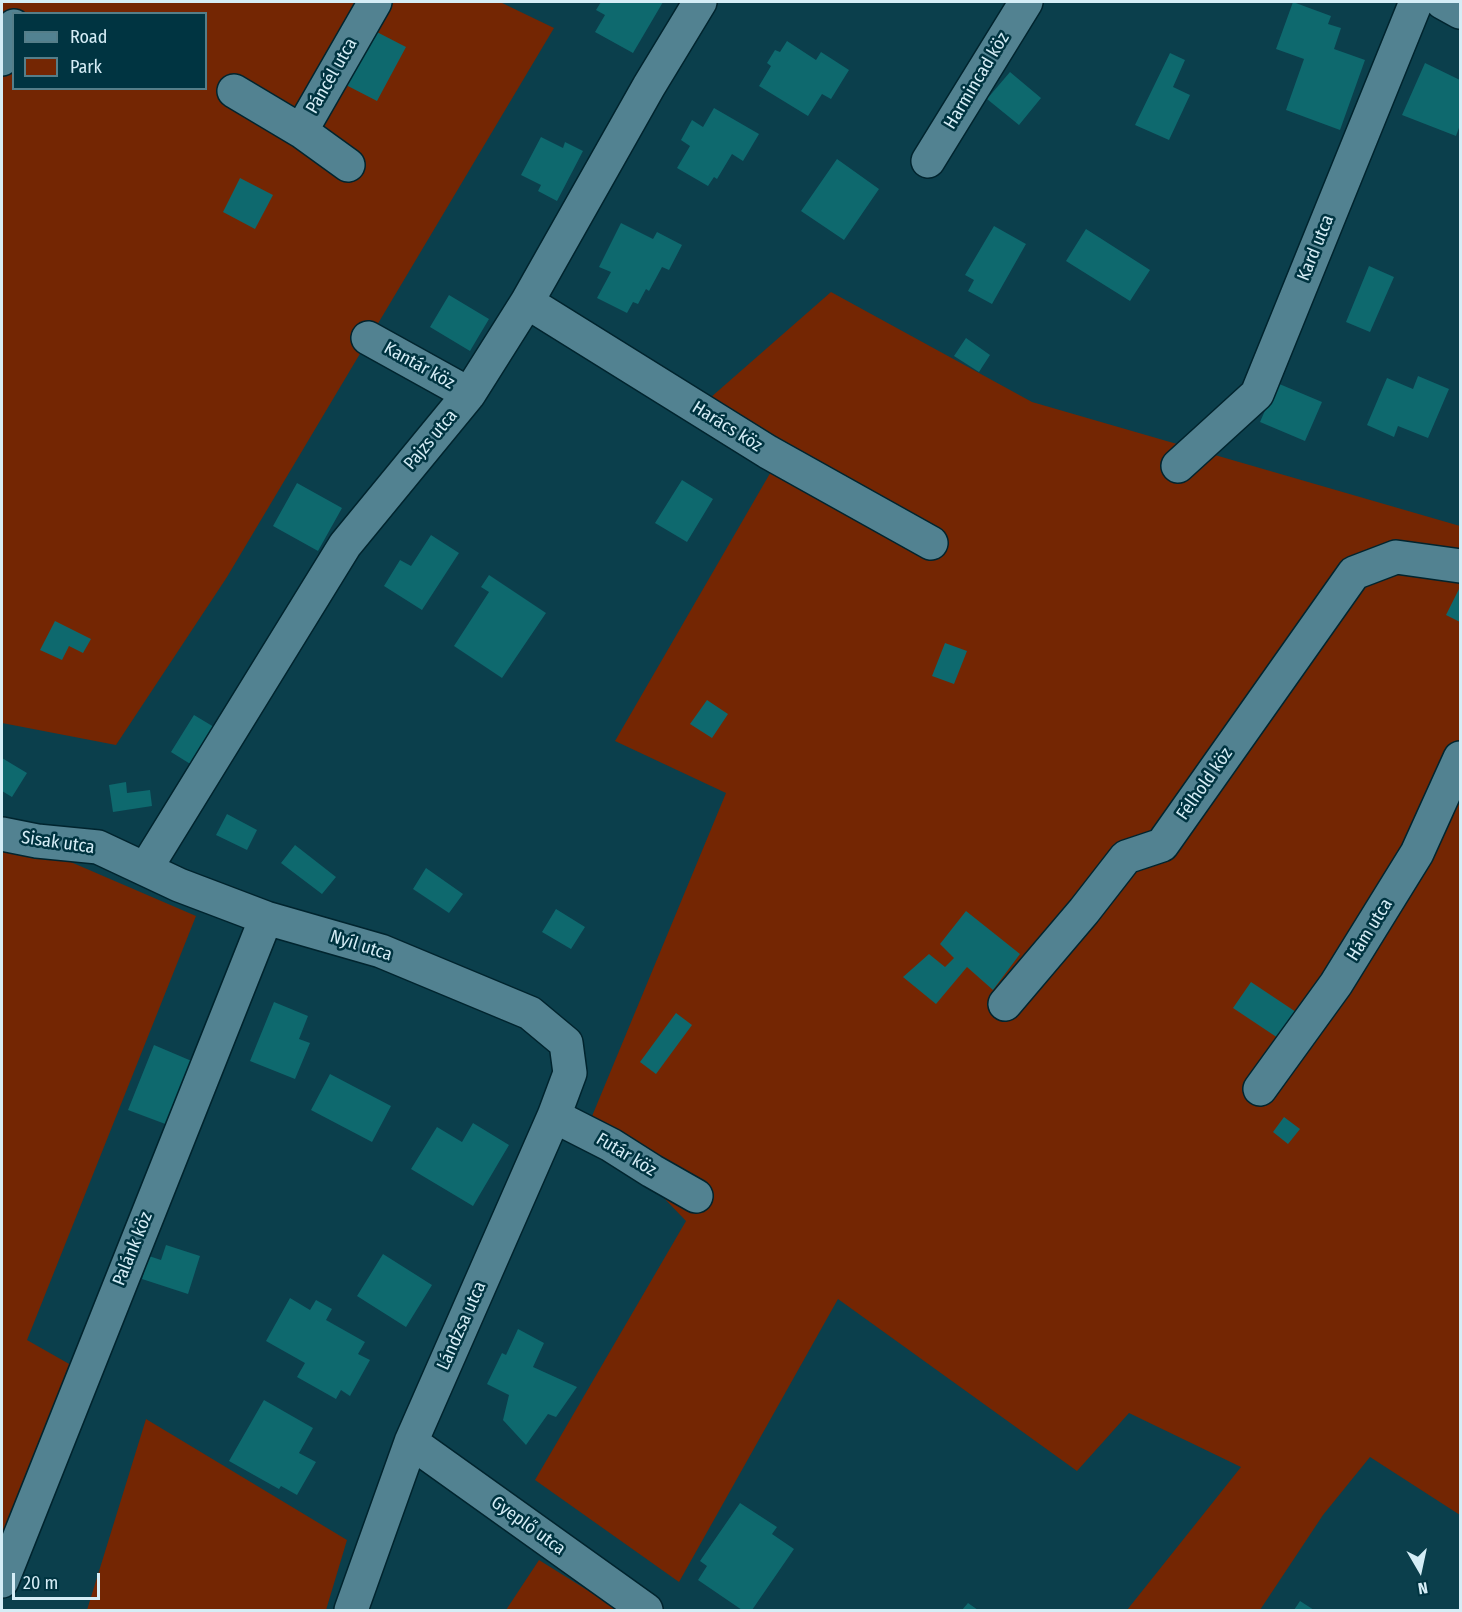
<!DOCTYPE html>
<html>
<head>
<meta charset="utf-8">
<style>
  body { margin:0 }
  #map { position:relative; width:1462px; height:1612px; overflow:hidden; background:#0b3f4c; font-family:"Fira Sans Condensed",sans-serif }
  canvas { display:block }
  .frame { position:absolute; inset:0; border:3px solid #d5edf6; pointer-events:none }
  .legend { position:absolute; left:12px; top:12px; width:195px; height:78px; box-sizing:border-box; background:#003441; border:2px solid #557e89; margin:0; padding:8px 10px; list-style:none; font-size:18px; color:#d5edf6 }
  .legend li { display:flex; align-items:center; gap:12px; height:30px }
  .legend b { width:30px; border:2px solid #557e89 }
  .north { position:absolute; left:1390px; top:1540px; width:60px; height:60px; -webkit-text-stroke:4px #003441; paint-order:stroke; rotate:171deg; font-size:16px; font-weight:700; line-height:24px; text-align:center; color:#d5edf6 }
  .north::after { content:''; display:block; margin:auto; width:21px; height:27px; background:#d5edf6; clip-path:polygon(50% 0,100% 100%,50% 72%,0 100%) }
  .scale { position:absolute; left:12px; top:1573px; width:88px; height:27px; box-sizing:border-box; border:3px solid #d5edf6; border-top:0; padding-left:8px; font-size:18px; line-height:21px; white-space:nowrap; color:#d5edf6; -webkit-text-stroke:4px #003441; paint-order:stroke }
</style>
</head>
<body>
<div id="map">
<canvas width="1462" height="1612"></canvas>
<div class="frame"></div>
<ul class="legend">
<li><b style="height:8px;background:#528291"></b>Road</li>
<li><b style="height:16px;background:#742603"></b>Park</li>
</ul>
<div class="north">N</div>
<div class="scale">20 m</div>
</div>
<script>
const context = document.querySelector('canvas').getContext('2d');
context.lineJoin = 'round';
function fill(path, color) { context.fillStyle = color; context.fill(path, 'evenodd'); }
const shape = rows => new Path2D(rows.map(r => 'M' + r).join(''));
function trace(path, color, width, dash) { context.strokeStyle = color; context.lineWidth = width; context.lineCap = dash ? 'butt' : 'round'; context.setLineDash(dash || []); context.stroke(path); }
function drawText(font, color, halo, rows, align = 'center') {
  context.font = font + ' "Fira Sans Condensed",sans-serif'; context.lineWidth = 5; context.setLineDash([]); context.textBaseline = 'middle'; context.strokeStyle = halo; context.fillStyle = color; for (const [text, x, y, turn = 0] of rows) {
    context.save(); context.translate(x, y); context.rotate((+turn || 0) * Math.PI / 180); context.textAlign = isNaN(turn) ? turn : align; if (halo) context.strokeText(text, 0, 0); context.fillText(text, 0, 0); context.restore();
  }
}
fill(shape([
  [2,2,500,2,554,28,227,577,116,745,2,723],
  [14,14,206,14,206,88,14,88],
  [831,292,1032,402,1460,526,1460,1515,1370,1457,1323,1515,1260,1610,1127,1610,1241,1467,1129,1413,1077,1471,838,1299,679,1582,535,1480,686,1221,590,1121,726,793,615,741,787,444,702,405],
  [8,835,196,916,27,1340,78,1369,2,1561,2,836],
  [146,1419,347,1540,326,1610,87,1610],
  [539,1560,619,1610,506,1610]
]), '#742603');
fill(shape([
  [601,2,663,2,633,53,595,32,605,15,596,10],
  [1293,2,1331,16,1328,24,1341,28,1334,49,1365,60,1340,130,1286,110,1304,59,1276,49],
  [373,30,406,47,377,101,344,84],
  [787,41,816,60,821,52,849,70,831,99,822,94,808,116,759,86,771,66,767,63,775,50,780,52],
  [1170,53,1185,60,1173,87,1190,95,1169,140,1135,125],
  [1425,63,1460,80,1460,125,1456,136,1402,115],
  [1010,72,1041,98,1019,125,987,99],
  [714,108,759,134,743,161,732,154,717,179,714,177,708,186,677,168,690,146,681,140,692,120,703,127],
  [541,137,563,148,565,142,583,151,557,201,538,191,541,185,521,175],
  [837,159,879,189,844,240,801,211],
  [240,178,273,195,255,229,223,212],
  [621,223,653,239,657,232,682,245,669,270,662,267,649,291,646,289,638,304,633,302,627,313,597,298,611,272,599,267],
  [994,226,1026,244,992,304,968,291,974,280,965,275],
  [1086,229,1150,270,1130,301,1066,261],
  [1369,266,1394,277,1370,332,1346,322],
  [449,295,489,319,470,351,430,327],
  [966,338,990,355,979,372,954,356],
  [1418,376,1449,389,1428,438,1398,426,1394,437,1367,425,1387,378,1413,389],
  [1277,383,1322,402,1305,441,1260,422],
  [682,480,713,499,687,542,655,523],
  [297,483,342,508,318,551,273,526],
  [431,535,459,553,422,610,384,586,400,560,411,566],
  [489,575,546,613,502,678,454,646,489,592,481,587],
  [1460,587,1460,622,1446,615],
  [55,621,91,639,83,653,69,646,62,660,40,650],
  [945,643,967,651,954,684,932,676],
  [707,700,728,714,712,738,690,724],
  [194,715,214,727,192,765,171,752],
  [2,758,27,773,12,797,2,791],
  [126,782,127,793,150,790,152,806,113,812,109,785],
  [227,814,257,830,247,850,216,835],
  [295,845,336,877,322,894,281,863],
  [426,868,463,894,449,913,413,889],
  [556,909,585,927,571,949,542,932],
  [966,911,1020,954,993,990,967,967,936,1004,903,977,929,954,945,967,954,958,940,944],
  [1251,982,1299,1014,1281,1040,1233,1008],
  [274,1002,308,1016,299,1039,310,1043,295,1079,250,1061],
  [676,1013,692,1025,656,1074,640,1062],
  [154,1045,201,1065,176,1128,128,1110],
  [330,1074,391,1106,372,1142,311,1110],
  [1284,1117,1300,1129,1288,1144,1273,1132],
  [473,1123,509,1145,473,1206,411,1169,437,1127,462,1142],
  [166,1245,200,1256,188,1294,142,1279,149,1256,161,1260],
  [383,1254,432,1285,406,1327,357,1296],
  [290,1298,310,1310,316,1300,332,1309,326,1320,365,1342,358,1354,370,1360,350,1396,341,1390,336,1399,297,1377,305,1363,266,1341],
  [518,1329,544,1343,533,1367,577,1387,556,1417,548,1414,526,1445,503,1420,509,1395,487,1384,502,1353,506,1355],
  [264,1400,313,1428,299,1453,316,1462,297,1495,281,1486,279,1489,229,1461],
  [740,1503,777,1527,772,1534,794,1549,752,1610,742,1610,698,1580,707,1566,700,1561],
  [1300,1601,1314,1610,1294,1610],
  [968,1603,978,1610,962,1610]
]), '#0e696e');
const minor = shape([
  [1442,2,1460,12],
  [2,59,14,26],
  [234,91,301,131],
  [928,161,1026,2],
  [348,165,301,131,375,2],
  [527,302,768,452,931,543],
  [368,338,469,394],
  [1178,466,1257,394,1416,2],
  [2,834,37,841,98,847,179,885,266,918,381,951,530,1013,566,1043,570,1073,554,1116,411,1442,351,1610],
  [146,868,345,545,469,394,527,302,649,86,700,2],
  [1005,1004,1084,911,1126,857,1162,845,1354,573,1396,557,1460,566],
  [1260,1089,1336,984,1417,853,1460,758],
  [554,1116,611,1145,652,1171,696,1196],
  [411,1442,646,1610],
  [2,1581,266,918]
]);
trace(minor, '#00242e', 36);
trace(minor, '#528291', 33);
drawText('18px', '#d5edf6', '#003441', [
  ["Páncél utca",332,76,-60],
  ["Harmincad köz",977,81,-59],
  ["Kard utca",1316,248,-68],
  ["Kantár köz",419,366,29],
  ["Harács köz",727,427,32],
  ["Pajzs utca",431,440,-50],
  ["Félhold köz",1205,784,-55],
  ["Sisak utca",58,843,8],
  ["Hám utca",1370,930,-58],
  ["Nyíl utca",361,946,18],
  ["Futár köz",626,1155,31],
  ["Palánk köz",133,1249,-68],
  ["Lándzsa utca",462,1326,-66],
  ["Gyeplő utca",528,1526,36]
]);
</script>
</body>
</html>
